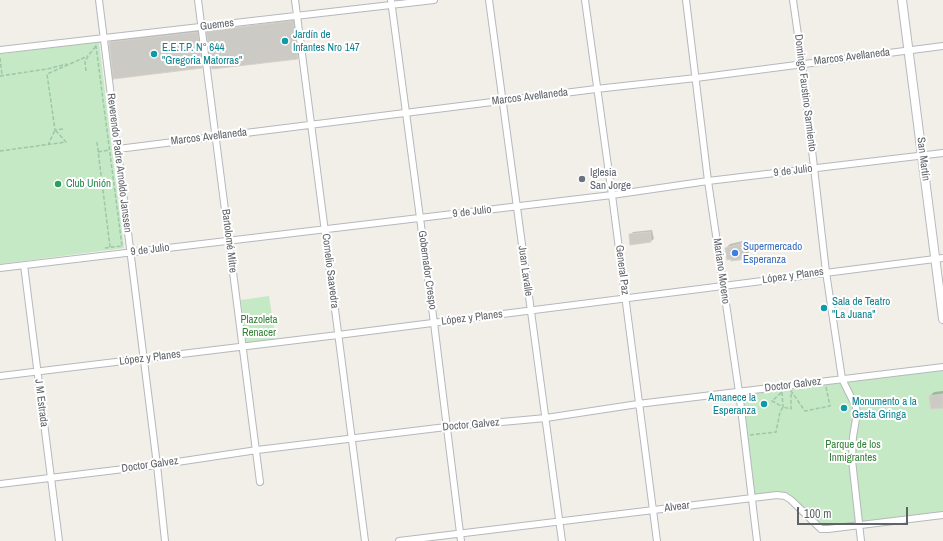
<!DOCTYPE html>
<html>
<head>
<meta charset="utf-8">
<style>
  body { margin:0 }
  #map { position:relative; width:943px; height:541px; overflow:hidden; background:#f1efe8; font-family:"Archivo Narrow",sans-serif }
  canvas { display:block }
  .scale { position:absolute; left:797px; top:507px; width:111px; height:18px; box-sizing:border-box; border:2px solid #5f6368; border-top:0; padding-left:5px; font-size:12px; line-height:14px; white-space:nowrap; color:#5f6368; -webkit-text-stroke:3px #fff; paint-order:stroke }
</style>
</head>
<body>
<div id="map">
<canvas width="943" height="541"></canvas>
<div class="scale">100 m</div>
</div>
<script>
const context = document.querySelector('canvas').getContext('2d');
context.lineJoin = 'round';
function fill(path, color) { context.fillStyle = color; context.fill(path, 'evenodd'); }
const shape = rows => new Path2D(rows.map(r => 'M' + r).join(''));
function trace(path, color, width, dash) { context.strokeStyle = color; context.lineWidth = width; context.lineCap = dash ? 'butt' : 'round'; context.setLineDash(dash || []); context.stroke(path); }
function drawText(font, color, halo, rows, align = 'center') {
  context.font = font + ' "Archivo Narrow",sans-serif'; context.lineWidth = 4; context.setLineDash([]); context.textBaseline = 'middle'; context.strokeStyle = halo; context.fillStyle = color; for (const [text, x, y, turn = 0] of rows) {
    context.save(); context.translate(x, y); context.rotate((+turn || 0) * Math.PI / 180); context.textAlign = isNaN(turn) ? turn : align; if (halo) context.strokeText(text, 0, 0); context.fillText(text, 0, 0); context.restore();
  }
}
fill(shape([
  [99,42,124,248,0,264,0,54],
  [269,296,276,340,246,343,241,300],
  [943,367,943,515,821,529,785,496,752,498,739,392]
]), '#c5e8c5');
fill(shape([
  [294,20,299,57,298,58,208,31],
  [200,30,204,65,202,67,110,42,112,40],
  [652,230,654,239,651,241,631,244,630,235,633,232],
  [747,240,749,254,745,258,726,248,730,244],
  [943,391,943,407,930,396,934,392]
]), '#0003');
const building = shape([
  [293,21,298,59,212,69,206,31,293,21],
  [198,32,202,68,113,79,109,42,198,32],
  [650,232,651,242,630,245,629,234,650,232],
  [743,243,746,259,731,261,731,259,727,260,725,248,743,243],
  [943,394,943,408,931,409,929,396,943,394]
]);
fill(building, '#cccac5');
trace(building, '#d6d1c6', 1);
const street = shape([
  [99,0,157,465,165,541],
  [198,0,260,482],
  [295,0,365,541],
  [391,0,434,323,461,541],
  [489,0,562,541],
  [585,0,612,195,657,541],
  [686,0,708,181,739,392,757,541],
  [793,0,802,63,826,272,842,379,856,407,857,413,853,437,852,460,861,541],
  [0,50,434,0],
  [118,149,596,89,696,78,943,46],
  [24,265,59,541],
  [0,268,612,195,708,181,943,153],
  [0,376,338,335,943,258],
  [0,484,157,465,257,450,446,427,546,418,638,404,943,367],
  [399,541,777,495,785,496,791,500,821,529,828,529,943,515]
]);
const secondary = shape([
  [902,0,943,319]
]);
trace(street, '#b5b8bc', 8);
trace(secondary, '#b6babf', 10);
trace(shape([
  [95,46,96,46,122,246,105,248],
  [0,58,2,75],
  [86,71,85,62,88,56,96,46],
  [0,76,47,69,67,64],
  [63,129,55,130,47,74,88,56],
  [97,142,110,247],
  [0,151,66,142,55,130,48,145],
  [98,152,110,150],
  [782,392,783,407,772,401,782,392],
  [750,435,776,432,780,412,783,407,791,409,791,391,805,411,830,406,826,387]
]), '#9cc7a9', 1.5, [4, 2]);
trace(street, '#fff', 6);
trace(secondary, '#fff', 8);
for (const [x, y, r, color] of [
  [285,41,4,"#0f9aa8"],
  [154,54,4,"#0f9aa8"],
  [582,179,4,"#6b7280"],
  [58,184,4,"#2e9e5b"],
  [735,253,4,"#3f7fe0"],
  [824,308,4,"#0f9aa8"],
  [764,404,4,"#0f9aa8"],
  [844,408,4,"#0f9aa8"]
]) { const dot = new Path2D(); dot.arc(x, y, r, 0, 2 * Math.PI); context.fillStyle = color; context.fill(dot); trace(dot, '#fff', 1.5); }
drawText('11px', '#5f6368', '#fff', [
  ["Guemes",217,25,-7],
  ["Marcos Avellaneda",852,57,-7],
  ["Domingo Faustino Sarmiento",805,93,83],
  ["Marcos Avellaneda",530,97,-7],
  ["Marcos Avellaneda",209,137,-7],
  ["San Martín",923,159,83],
  ["Reverendo Padre Arnoldo Janssen",119,163,83],
  ["9 de Julio",793,171,-7],
  ["9 de Julio",472,212,-7],
  ["Bartolomé Mitre",229,241,83],
  ["9 de Julio",150,250,-7],
  ["Gobernador Crespo",427,270,82],
  ["General Paz",622,270,83],
  ["Cornelio Saavedra",330,271,83],
  ["Juan Lavalle",525,271,82],
  ["Mariano Moreno",721,271,82],
  ["López y Planes",793,276,-8],
  ["López y Planes",472,318,-7],
  ["López y Planes",150,358,-7],
  ["Doctor Galvez",793,385,-7],
  ["J M Estrada",41,403,83],
  ["Doctor Galvez",471,425,-5],
  ["Doctor Galvez",150,465,-8],
  ["Alvear",677,507,-7]
]);
drawText('11px', '#0d838f', '#fff', [
  ["Jardín de",293,35],
  ["Infantes Nro 147",293,48],
  ["E.E.T.P. N° 644",162,48],
  ["\"Gregoria Matorras\"",162,61],
  ["Sala de Teatro",832,302],
  ["\"La Juana\"",832,315],
  ["Amanece la",756,398,"right"],
  ["Esperanza",756,411,"right"],
  ["Monumento a la",852,402],
  ["Gesta Gringa",852,415]
], 'left');
drawText('11px', '#5b616d', '#fff', [
  ["Iglesia",590,173],
  ["San Jorge",590,186]
], 'left');
drawText('11px', '#27864d', '#fff', [
  ["Club Unión",66,184]
], 'left');
drawText('11px', '#366cbe', '#fff', [
  ["Supermercado",743,247],
  ["Esperanza",743,260]
], 'left');
drawText('11px', '#348238', '#fff', [
  ["Plazoleta",259,320],
  ["Renacer",259,333],
  ["Parque de los",853,445],
  ["Inmigrantes",853,458]
]);
</script>
</body>
</html>
